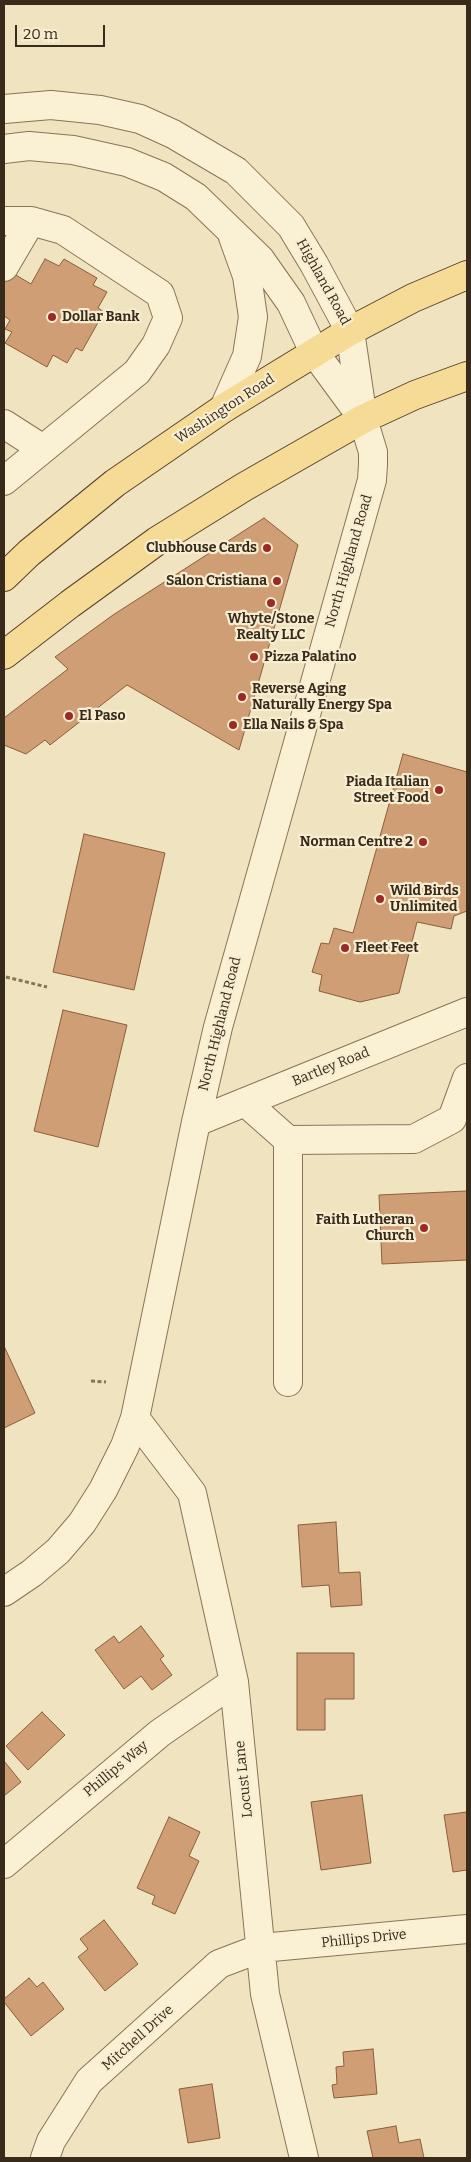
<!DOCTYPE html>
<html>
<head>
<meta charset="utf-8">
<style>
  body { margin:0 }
  #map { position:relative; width:471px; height:2162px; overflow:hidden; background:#f0e3c0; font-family:Bitter,serif }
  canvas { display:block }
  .frame { position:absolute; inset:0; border:5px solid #392b1c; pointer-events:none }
  .scale { position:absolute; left:15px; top:25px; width:90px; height:22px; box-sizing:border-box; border:2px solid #392b1c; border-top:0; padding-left:6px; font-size:15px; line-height:18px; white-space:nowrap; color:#392b1c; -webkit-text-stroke:4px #f7edd0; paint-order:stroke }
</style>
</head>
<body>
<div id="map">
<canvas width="471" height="2162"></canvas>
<div class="frame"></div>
<div class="scale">20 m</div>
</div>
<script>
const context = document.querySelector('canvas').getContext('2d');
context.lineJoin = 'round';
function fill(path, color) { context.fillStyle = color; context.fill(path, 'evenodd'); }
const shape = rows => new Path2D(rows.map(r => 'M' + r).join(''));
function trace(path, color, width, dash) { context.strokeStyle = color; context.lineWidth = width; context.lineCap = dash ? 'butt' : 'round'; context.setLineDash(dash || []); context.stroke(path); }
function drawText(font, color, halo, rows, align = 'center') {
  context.font = font + ' Bitter,serif'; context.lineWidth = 4.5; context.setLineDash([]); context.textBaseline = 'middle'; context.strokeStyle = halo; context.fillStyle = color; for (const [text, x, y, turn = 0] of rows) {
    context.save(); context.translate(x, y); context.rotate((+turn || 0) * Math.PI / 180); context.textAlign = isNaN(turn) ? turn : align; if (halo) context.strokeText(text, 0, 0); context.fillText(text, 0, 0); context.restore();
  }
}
const building = shape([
  [45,259,59,266,64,259,97,278,93,285,107,292,98,308,104,312,82,351,76,348,67,363,53,355,47,367,5,343,12,332,5,329,10,320,4,316,4,268,31,284,45,259],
  [264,518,298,545,239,750,127,685,50,745,45,740,26,754,4,745,4,718,68,669,55,657,113,615,264,518],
  [403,754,467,772,467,911,454,916,451,929,417,922,399,993,360,1002,319,991,322,975,312,972,321,943,329,944,334,928,353,933,403,754],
  [84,834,165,853,134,990,53,972,84,834],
  [63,1010,127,1025,98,1147,34,1131,63,1010],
  [467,1191,467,1260,382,1264,379,1195,467,1191],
  [4,1346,35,1413,4,1428,4,1346],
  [336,1522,339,1573,360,1572,362,1605,331,1607,329,1585,302,1587,298,1525,336,1522],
  [141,1626,164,1656,160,1659,172,1675,152,1690,141,1676,124,1689,95,1650,114,1636,119,1643,141,1626],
  [297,1653,354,1653,354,1699,325,1699,325,1730,297,1730,297,1653],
  [42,1712,65,1735,28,1770,6,1746,42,1712],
  [4,1761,21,1782,4,1796,4,1761],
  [362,1795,371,1863,321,1870,311,1802,362,1795],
  [467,1812,467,1870,453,1872,444,1815,467,1812],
  [169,1817,200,1832,189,1856,199,1861,175,1914,152,1904,155,1896,137,1888,169,1817],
  [104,1920,138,1964,105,1991,78,1957,88,1949,80,1939,104,1920],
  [29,1978,37,1987,43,1982,64,2009,31,2036,4,2002,4,1999,29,1978],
  [373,2049,377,2094,334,2098,332,2085,337,2084,336,2067,344,2066,343,2052,373,2049],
  [212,2084,220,2138,188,2143,179,2089,212,2084],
  [396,2126,399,2143,420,2139,424,2158,373,2158,367,2131,396,2126]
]);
fill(building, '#cf9e75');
trace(building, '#8a5e3c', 1);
const minor = shape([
  [4,109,51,105,100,110,140,119,173,134,236,171,291,226,314,264,350,331,363,419,373,452,373,464,372,480,218,1027,196,1122,135,1418,125,1446,103,1490,82,1523,58,1551,32,1573,4,1592],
  [4,149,29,146,73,150,127,162,164,177,196,197,260,259,291,303,314,352,361,416],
  [4,221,31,221,63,230,160,294,168,318,156,345,137,372,4,481],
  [4,267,31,221],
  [224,408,247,356,253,317,247,276,233,237],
  [4,424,43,449],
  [245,1102,288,1140,414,1139,452,1119,467,1078],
  [196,1122,467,1012],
  [288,1382,288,1140],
  [135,1418,192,1493,234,1682,265,1994,304,2158],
  [4,1864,160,1733,234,1682],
  [45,2158,51,2141,89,2081,219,1964,261,1948,467,1929]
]);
const major = shape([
  [4,577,29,553,115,483,224,408,350,331,413,298,467,275],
  [4,655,70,604,157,541,244,487,363,419,415,395,467,376]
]);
trace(minor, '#8a7457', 30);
trace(major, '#57422c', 30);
trace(shape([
  [6,977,47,987],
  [91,1381,106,1382]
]), '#8a7457', 3, [4, 2.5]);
trace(minor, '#faf0d4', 28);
trace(major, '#f5db96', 28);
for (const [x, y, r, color] of [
  [52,317,5,"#9b2925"],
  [267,548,5,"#9b2925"],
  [277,581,5,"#9b2925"],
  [271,603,5,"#9b2925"],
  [254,657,5,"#9b2925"],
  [242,697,5,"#9b2925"],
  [69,716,5,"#9b2925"],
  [233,725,5,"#9b2925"],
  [439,790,5,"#9b2925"],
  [423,842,5,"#9b2925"],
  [380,899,5,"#9b2925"],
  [345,948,5,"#9b2925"],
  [424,1228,5,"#9b2925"]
]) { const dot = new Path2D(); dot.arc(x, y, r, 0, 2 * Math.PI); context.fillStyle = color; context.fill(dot); trace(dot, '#f7edd0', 2); }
drawText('14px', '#392b1c', '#f7edd0', [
  ["Highland Road",323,282,61],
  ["Washington Road",225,409,-33],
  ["North Highland Road",349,561,-74],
  ["North Highland Road",220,1024,-76],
  ["Bartley Road",331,1067,-22],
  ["Phillips Way",116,1769,-40],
  ["Locust Lane",244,1779,-96],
  ["Phillips Drive",364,1939,-6],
  ["Mitchell Drive",138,2038,-42]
]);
drawText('bold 14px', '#392b1c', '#f7edd0', [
  ["Dollar Bank",62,317],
  ["Clubhouse Cards",257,548,"right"],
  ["Salon Cristiana",267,581,"right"],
  ["Whyte/Stone",271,619,"center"],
  ["Realty LLC",271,635,"center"],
  ["Pizza Palatino",264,657],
  ["Reverse Aging",252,689],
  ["Naturally Energy Spa",252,705],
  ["El Paso",79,716],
  ["Ella Nails & Spa",243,725],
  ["Piada Italian",429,782,"right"],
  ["Street Food",429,798,"right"],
  ["Norman Centre 2",413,842,"right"],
  ["Wild Birds",390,891],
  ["Unlimited",390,907],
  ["Fleet Feet",355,948],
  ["Faith Lutheran",414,1220,"right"],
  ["Church",414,1236,"right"]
], 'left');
</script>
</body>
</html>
